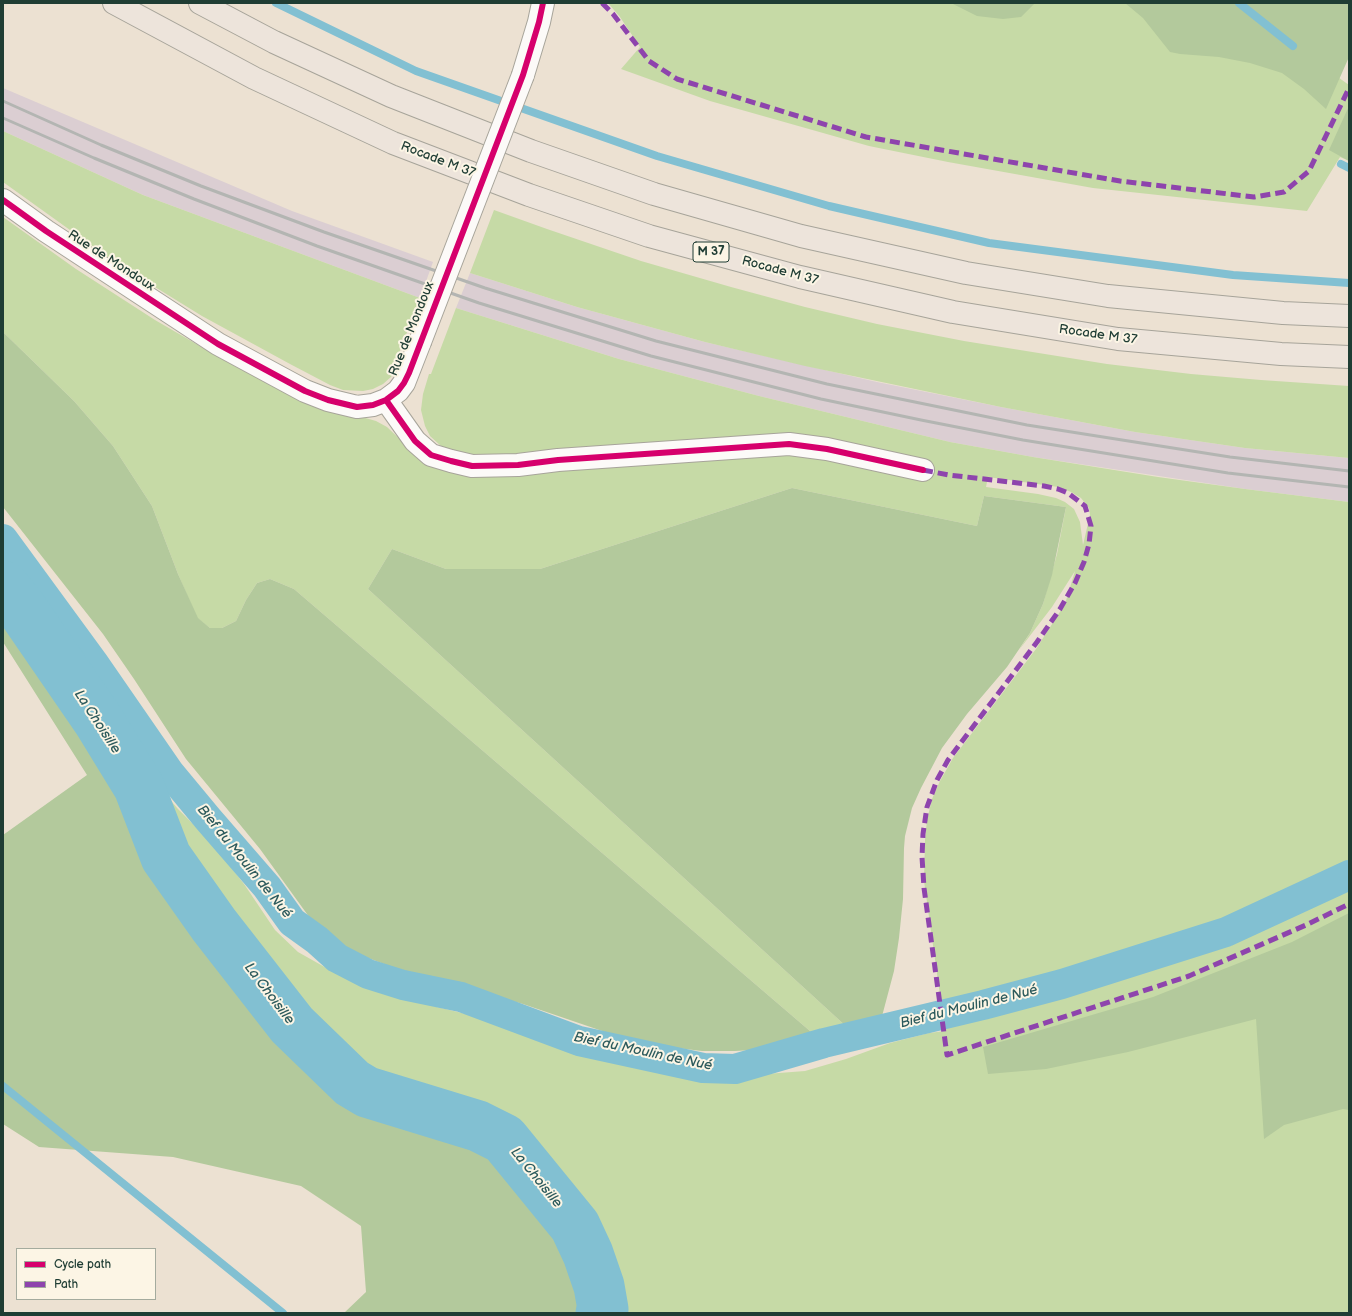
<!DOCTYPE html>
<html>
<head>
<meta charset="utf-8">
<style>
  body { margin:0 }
  #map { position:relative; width:1352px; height:1316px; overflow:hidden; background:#ece1d2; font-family:"Balsamiq Sans",sans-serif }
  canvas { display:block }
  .frame { position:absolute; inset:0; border:4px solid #1f3d34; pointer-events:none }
  .legend { position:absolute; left:16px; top:1248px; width:140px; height:52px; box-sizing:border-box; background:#fcf5e5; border:1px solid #a4ab9e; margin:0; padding:5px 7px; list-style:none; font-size:12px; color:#1f3d34 }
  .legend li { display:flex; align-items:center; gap:8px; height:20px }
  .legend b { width:20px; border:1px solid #a4ab9e }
</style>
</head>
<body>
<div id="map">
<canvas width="1352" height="1316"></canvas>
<div class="frame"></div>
<ul class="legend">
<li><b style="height:5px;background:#d6006c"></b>Cycle path</li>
<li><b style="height:5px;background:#8e44ad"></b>Path</li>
</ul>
</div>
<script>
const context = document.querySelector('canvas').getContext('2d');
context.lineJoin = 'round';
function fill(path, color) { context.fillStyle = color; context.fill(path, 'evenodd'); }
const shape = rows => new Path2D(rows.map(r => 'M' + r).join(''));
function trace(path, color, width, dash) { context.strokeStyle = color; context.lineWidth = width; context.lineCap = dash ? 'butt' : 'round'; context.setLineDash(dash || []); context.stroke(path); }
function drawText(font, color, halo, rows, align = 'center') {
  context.font = font + ' "Balsamiq Sans",sans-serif'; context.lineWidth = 4; context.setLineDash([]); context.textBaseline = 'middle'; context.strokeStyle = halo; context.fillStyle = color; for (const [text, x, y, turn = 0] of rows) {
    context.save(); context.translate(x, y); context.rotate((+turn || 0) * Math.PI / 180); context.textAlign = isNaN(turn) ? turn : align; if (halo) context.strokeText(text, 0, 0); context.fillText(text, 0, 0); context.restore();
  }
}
fill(shape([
  [3,88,292,211,433,262,420,298,143,195,3,131],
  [470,273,577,307,705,342,877,382,1001,407,1135,432,1245,448,1349,458,1349,502,1245,489,1033,457,950,442,759,396,619,359,456,308]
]), '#dbced2');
fill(shape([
  [608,3,1246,3,1335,75,1349,85,1349,161,1340,157,1307,211,1093,188,948,162,869,146,710,101,621,69,640,47,620,17],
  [3,131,143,195,420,298,396,361,398,362,391,377,383,384,373,389,363,391,343,390,330,385,290,364,202,316,116,263,3,182],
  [494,210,547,229,641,261,731,287,805,307,877,324,964,341,1107,364,1191,374,1261,380,1349,386,1349,458,1245,448,1135,432,1001,407,805,366,705,342,577,307,470,273],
  [3,217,76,269,155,320,236,367,330,411,362,417,376,421,387,427,411,450,423,458,441,465,469,473,490,474,523,473,755,452,803,454,833,459,903,475,907,461,837,446,770,438,695,442,614,451,493,461,472,459,460,457,456,454,454,452,442,447,430,436,425,426,421,410,423,394,429,374,431,374,456,308,619,359,759,396,950,442,1033,457,1158,477,1245,489,1349,502,1349,1313,608,1313,608,1304,606,1284,598,1260,585,1233,556,1193,519,1146,501,1129,494,1123,477,1117,380,1091,370,1086,355,1075,307,1027,210,909,188,881,181,870,144,789,127,756,92,698,42,623,16,589,3,575,3,562,46,614,83,666,106,701,139,761,159,787,178,809,212,843,244,884,275,930,298,952,337,974,370,988,437,1007,512,1025,565,1046,626,1063,681,1074,707,1077,740,1076,805,1071,846,1059,890,1043,929,1033,945,1031,924,881,925,840,927,820,932,799,940,781,953,758,1036,649,1065,604,1075,571,1052,607,1019,650,1030,633,1043,604,1057,554,1066,507,984,496,977,526,792,488,540,569,446,569,392,549,368,589,849,1029,817,1037,294,589,270,579,257,583,246,600,236,621,222,628,210,628,197,618,178,574,152,506,113,446,74,401,3,332],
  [988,477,1058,487,1071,492,1081,498,1089,508,1090,515,1083,545,1080,522,1074,509,1065,502,1056,498,1038,494,986,487]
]), '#c6daa6');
fill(shape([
  [951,3,1035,3,1021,17,1003,19,977,16],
  [1125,3,1349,3,1349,57,1326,109,1304,89,1282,73,1250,63,1219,57,1180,54,1170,52,1143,18],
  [1349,106,1349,161,1329,150],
  [3,332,74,401,113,446,152,506,178,574,198,618,210,628,222,628,236,621,246,600,257,583,270,579,294,589,817,1037,752,1050,735,1051,702,1051,661,1046,614,1035,523,1004,397,969,350,951,320,932,260,849,186,759,134,679,103,634,3,507],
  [792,488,977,526,984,496,1066,507,1052,575,1043,604,1030,633,1007,667,967,714,942,748,921,788,912,808,905,836,904,848,903,899,899,938,894,971,881,1020,849,1029,368,589,392,549,446,569,540,569],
  [3,611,94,742,195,933,352,1083,367,1092,478,1126,504,1139,575,1226,588,1254,599,1286,603,1309,601,1313,344,1313,366,1292,361,1226,301,1186,173,1157,39,1147,3,1124,3,835,87,775,3,642],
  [1349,913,1349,1110,1343,1109,1284,1125,1264,1139,1256,1019,1128,1052,1046,1069,988,1074,983,1047,1153,997,1292,942]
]), '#b3c99c');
trace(shape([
  [276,3,416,71,657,156,829,206,989,243,1233,275,1349,283],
  [1239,3,1293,46],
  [1341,164,1349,168],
  [3,1086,283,1313]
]), '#82c0d2', 8);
trace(shape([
  [3,539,93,662,169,772,208,819,267,887,292,922,317,940,337,958,368,974,403,985,461,997,579,1041,703,1068,735,1069,824,1043,983,1005,1062,984,1226,932,1349,875]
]), '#82c0d2', 30);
trace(shape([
  [3,586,19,605,98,720,139,787,166,857,214,925,292,1025,352,1083,367,1092,478,1126,504,1139,575,1226,588,1254,599,1286,603,1309,601,1313]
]), '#82c0d2', 51);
const minor = shape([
  [523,75,539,22,543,3],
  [3,200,46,231,218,344,305,391,328,400,357,407,373,405,386,400,398,391,404,383,420,342],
  [386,400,415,441,431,455,451,461,472,466,518,465,558,460,789,444,827,449,923,470]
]);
const highway = shape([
  [114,3,254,78,393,143,529,195,649,236,800,277,953,312,1118,339,1281,354,1349,357],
  [200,3,274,42,391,96,531,151,654,194,801,236,966,273,1108,296,1283,313,1349,316]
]);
trace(minor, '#a7a49a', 24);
trace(highway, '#a7a49a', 24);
trace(minor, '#fcfaf8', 22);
trace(highway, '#ede4db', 22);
trace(shape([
  [3,101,101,145,201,186,324,232,485,288,656,341,827,384,1027,425,1230,457,1349,471],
  [3,118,94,158,194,199,317,246,479,303,651,356,821,399,921,420,1023,440,1228,473,1349,487]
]), '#b3b5b2', 3);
const minorBridge = shape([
  [420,342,523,75]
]);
trace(minorBridge, '#a7a49a', 24, []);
trace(minorBridge, '#fcfaf8', 22);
trace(shape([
  [602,3,613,14,649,61,677,79,866,137,1120,181,1254,197,1284,192,1309,171,1349,88],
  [923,470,949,475,1044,486,1058,489,1068,493,1085,506,1091,526,1089,544,1084,562,1075,583,1060,609,1037,642,948,760,937,780,927,807,923,834,922,857,924,888,947,1055,1189,976,1306,925,1349,904]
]), '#8e44ad', 5, [10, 5]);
trace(shape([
  [3,200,46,231,218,344,305,391,328,400,357,407,373,405,386,400,398,391,404,383,409,373,523,75,539,22,543,3],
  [386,400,415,441,431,455,451,461,472,466,518,465,558,460,789,444,827,449,923,470]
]), '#d6006c', 6);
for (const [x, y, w] of [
  [711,252,36]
]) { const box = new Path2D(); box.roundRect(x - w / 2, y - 10, w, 20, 3); context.fillStyle = '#fcf5e5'; context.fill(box); trace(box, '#1f3d34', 1); }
drawText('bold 12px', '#1f3d34', null, [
  ["M 37",711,252]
]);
drawText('13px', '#1f3d34', '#fcf5e5', [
  ["Rocade M 37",438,160,21],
  ["Rue de Mondoux",111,261,33],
  ["Rocade M 37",780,271,15],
  ["Rue de Mondoux",412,329,-68],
  ["Rocade M 37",1098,335,8]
]);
drawText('italic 14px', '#2c5a5c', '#fcf5e5', [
  ["La Choisille",97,722,57],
  ["Bief du Moulin de Nué",244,862,51],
  ["La Choisille",269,994,53],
  ["Bief du Moulin de Nué",969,1007,-14],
  ["Bief du Moulin de Nué",643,1052,12],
  ["La Choisille",536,1178,51]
]);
</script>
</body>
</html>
